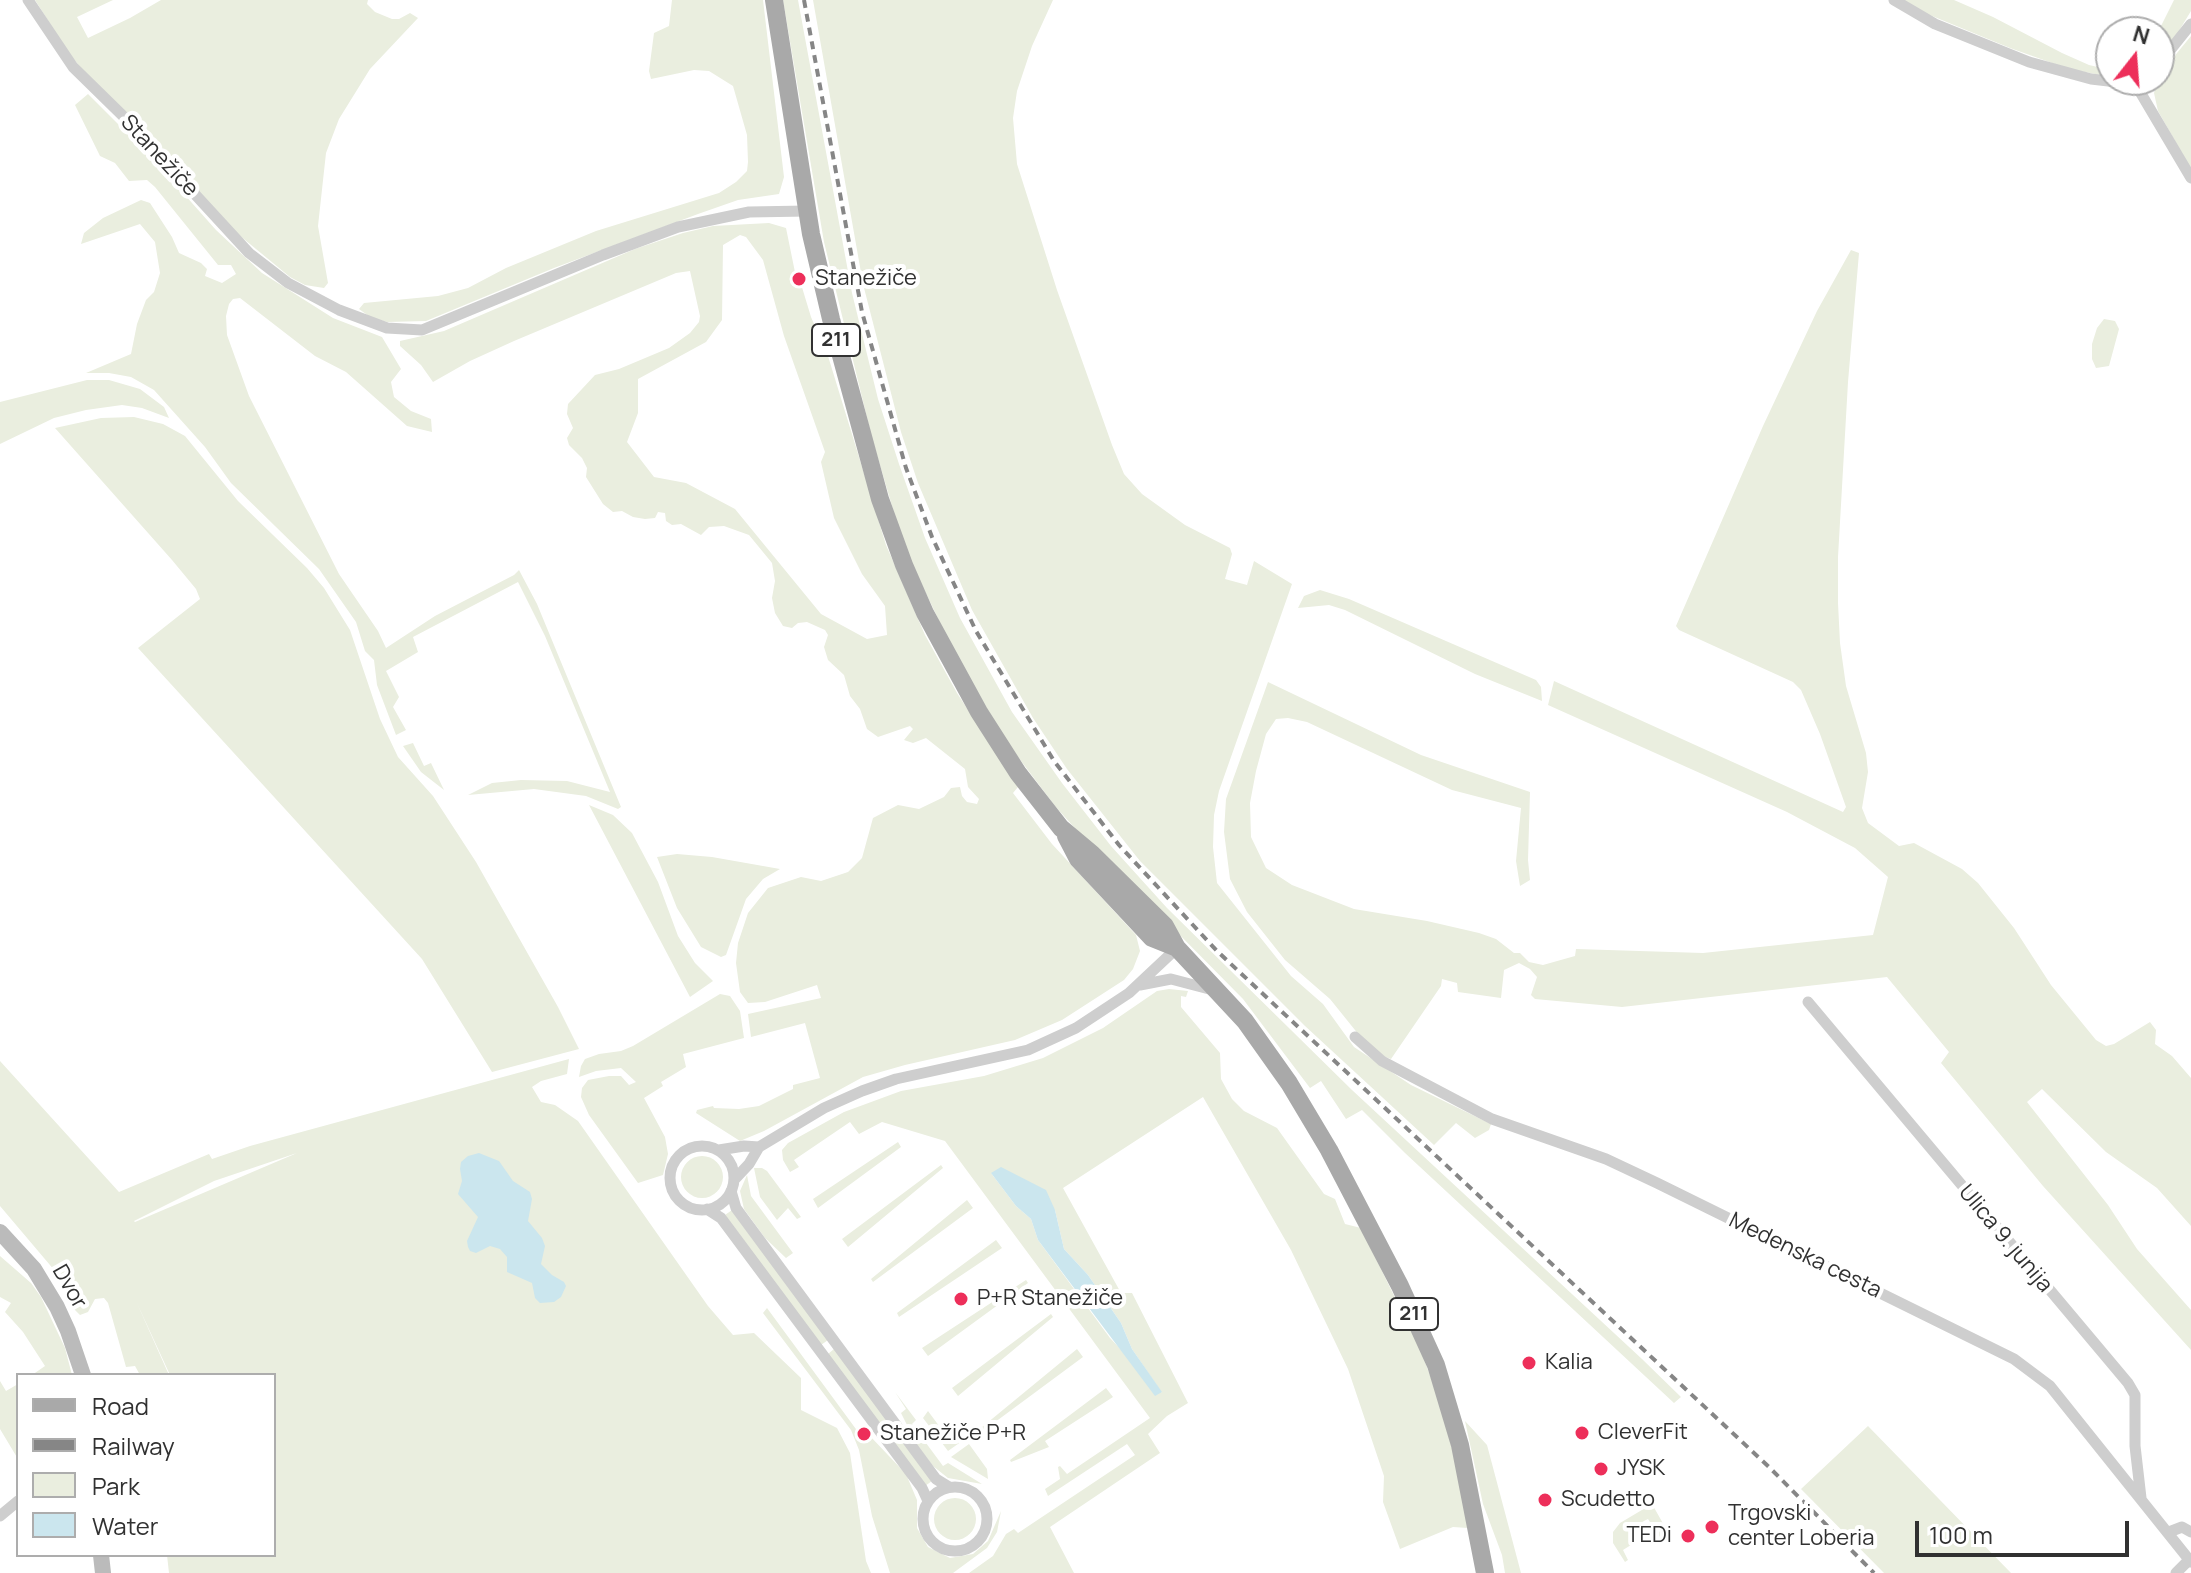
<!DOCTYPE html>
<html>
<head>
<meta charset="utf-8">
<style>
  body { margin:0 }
  #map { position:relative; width:2191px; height:1573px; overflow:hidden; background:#fff; font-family:Manrope,sans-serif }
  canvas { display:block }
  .legend { position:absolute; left:16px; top:1373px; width:260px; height:184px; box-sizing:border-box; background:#fff; border:2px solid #adadad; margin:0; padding:10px 14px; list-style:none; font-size:24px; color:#313131 }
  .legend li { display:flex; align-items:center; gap:16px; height:40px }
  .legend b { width:40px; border:2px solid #adadad }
  .north { position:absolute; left:2095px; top:16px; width:80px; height:80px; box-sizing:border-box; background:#fff; border:2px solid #adadad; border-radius:50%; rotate:17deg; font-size:22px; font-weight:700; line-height:32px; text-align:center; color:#313131 }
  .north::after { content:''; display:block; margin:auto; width:28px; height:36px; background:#ed2f5a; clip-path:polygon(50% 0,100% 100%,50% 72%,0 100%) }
  .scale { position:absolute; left:1915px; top:1521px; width:214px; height:36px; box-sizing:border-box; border:4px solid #313131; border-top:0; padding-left:10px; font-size:24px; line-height:28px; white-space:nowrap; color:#313131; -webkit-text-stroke:6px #fff; paint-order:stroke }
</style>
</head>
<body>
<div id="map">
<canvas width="2191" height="1573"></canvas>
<ul class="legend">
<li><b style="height:10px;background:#a9a9a9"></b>Road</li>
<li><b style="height:10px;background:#868686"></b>Railway</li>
<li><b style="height:22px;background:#eaeedf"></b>Park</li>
<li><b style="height:22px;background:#cbe6ee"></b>Water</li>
</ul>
<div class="north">N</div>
<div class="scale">100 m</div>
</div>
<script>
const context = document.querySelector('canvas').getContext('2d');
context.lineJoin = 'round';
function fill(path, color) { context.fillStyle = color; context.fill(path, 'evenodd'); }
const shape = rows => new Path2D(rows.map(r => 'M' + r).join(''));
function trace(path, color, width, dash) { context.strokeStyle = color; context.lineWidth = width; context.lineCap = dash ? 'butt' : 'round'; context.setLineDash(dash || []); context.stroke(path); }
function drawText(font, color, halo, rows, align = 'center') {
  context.font = font + ' Manrope,sans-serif'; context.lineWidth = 8; context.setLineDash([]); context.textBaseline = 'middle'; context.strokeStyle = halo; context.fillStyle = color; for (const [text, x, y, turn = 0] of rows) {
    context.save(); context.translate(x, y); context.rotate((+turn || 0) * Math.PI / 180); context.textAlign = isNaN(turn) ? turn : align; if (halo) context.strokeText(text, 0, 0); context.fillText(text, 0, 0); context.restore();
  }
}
fill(shape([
  [35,0,113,0,77,17,88,38,130,18,161,0,368,0,367,4,375,12,392,19,399,19,410,13,418,18,370,69,339,119,326,153,318,226,328,283,324,288,305,285,290,277,239,235,85,73,68,52],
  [672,0,763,0,784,177,779,194,738,200,698,214,554,268,426,321,387,322,370,317,359,309,364,303,438,296,468,288,506,268,596,231,719,193,736,182,747,171,748,162,747,135,733,86,709,71,694,70,651,79,649,71,654,33,669,26],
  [783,0,798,0,852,293,878,399,899,464,925,538,960,618,1012,712,1062,783,1111,846,1167,908,1352,1090,1642,1359,1681,1397,1674,1403,1405,1153,1362,1110,1346,1119,1321,1081,1310,1088,1243,999,1081,835,1055,806,1006,741,955,654,911,562,895,516,872,438,824,242],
  [813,0,1053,0,1032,46,1017,91,1013,118,1017,164,1057,290,1112,445,1124,474,1142,494,1185,525,1230,548,1232,554,1225,579,1247,585,1254,561,1292,584,1219,791,1214,815,1213,847,1217,883,1291,976,1323,1004,1354,1047,1411,1085,1491,1124,1489,1130,1475,1138,1456,1123,1434,1145,1305,1026,1140,861,1067,769,1033,718,972,610,918,483,901,432,863,284],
  [1902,0,1954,0,1993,17,2062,53,2089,65,2111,70,2111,77,2069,69,2010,48,1920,11],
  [2174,0,2191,0,2191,11,2174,39,2159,56,2158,32],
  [2191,36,2191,169,2158,111,2154,93,2163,70],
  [88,94,152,158,216,230,262,273,333,318,382,337,401,369,391,382,394,397,411,411,431,419,432,432,407,426,346,372,315,356,240,298,233,299,229,304,226,316,227,335,249,396,339,574,378,631,386,648,435,616,514,575,519,570,537,604,621,807,618,809,586,796,534,789,468,795,492,783,521,780,567,781,610,792,545,636,518,582,413,637,418,652,386,671,399,697,393,707,406,730,396,735,377,685,374,660,365,651,356,622,319,569,231,483,205,447,154,390,131,377,109,373,86,373,131,354,137,324,146,300,154,292,160,273,155,242,140,224,81,244,84,233,103,218,141,200,150,203,172,237,179,253,201,263,207,269,205,276,222,283,236,274,231,265,218,265,155,187,147,180,129,181,115,163,100,156,75,105],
  [769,223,786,228,797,282,801,284,811,317,828,356,886,545,925,635,957,693,1018,787,1013,793,1052,844,1136,935,1140,951,1133,969,1124,980,1062,1020,1015,1040,905,1065,863,1077,764,1131,740,1141,696,1113,697,1110,713,1106,714,1108,739,1109,759,1106,793,1089,793,1085,820,1078,805,1023,751,1037,748,1014,821,998,817,985,765,1002,748,1003,740,992,736,963,738,943,748,913,768,888,801,877,821,881,848,872,862,858,873,818,898,805,919,809,944,797,951,788,960,787,962,796,967,802,977,804,979,799,968,787,965,769,926,738,913,743,904,740,913,729,910,726,878,737,867,729,860,709,850,696,844,675,828,660,824,647,828,635,825,630,807,622,798,623,792,628,783,626,775,613,772,598,775,581,772,563,749,535,724,526,709,527,701,535,681,524,672,525,666,521,665,513,658,512,655,518,645,519,633,517,622,511,613,512,603,504,586,477,587,468,582,458,569,445,567,438,573,428,567,414,568,404,595,375,619,369,669,348,690,333,699,322,700,316,690,271,676,273,514,341,470,361,433,382,421,365,400,346,400,341,444,331,635,249,683,233,713,226],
  [740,235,746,237,763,260,784,336,825,452,821,462,834,518,862,574,885,606,887,635,867,639,821,614,735,509,686,483,654,477,627,442,638,413,638,379,706,342,722,320,723,245],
  [1851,250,1859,253,1848,382,1838,557,1838,603,1840,643,1846,686,1866,753,1868,772,1862,808,1868,823,1899,846,1914,843,1962,869,1978,883,2014,928,2051,985,2096,1040,2106,1046,2114,1044,2150,1022,2156,1030,2155,1044,2172,1056,2191,1078,2191,1226,2157,1188,2106,1152,2042,1089,2027,1102,2108,1205,2137,1249,2191,1310,2191,1350,2043,1186,1941,1063,1949,1052,1887,977,1622,1007,1535,999,1531,995,1537,977,1530,969,1519,963,1504,970,1501,998,1458,992,1457,983,1442,979,1441,986,1391,1059,1380,1055,1359,1035,1330,999,1285,960,1247,912,1230,879,1224,832,1226,799,1268,682,1421,755,1530,792,1528,860,1530,880,1520,886,1516,861,1521,808,1452,790,1307,722,1288,718,1276,719,1266,734,1256,771,1250,803,1251,837,1266,868,1292,885,1354,909,1427,921,1479,933,1496,939,1514,953,1520,953,1529,962,1543,965,1575,956,1576,949,1703,953,1873,935,1888,877,1855,848,1787,812,1548,705,1554,681,1843,812,1846,807,1820,734,1801,690,1793,682,1679,630,1676,626,1763,426,1817,311],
  [2104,319,2115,321,2119,329,2109,366,2096,368,2092,359,2092,344,2097,328],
  [87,380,109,380,140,389,164,407,169,418,142,408,122,405,86,410,54,418,0,444,0,402],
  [134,417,163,424,185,436,238,501,307,568,324,588,350,630,380,719,398,757,433,796,476,862,558,1007,579,1049,492,1072,422,959,138,648,200,599,196,589,172,560,55,428,101,418],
  [1320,590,1349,599,1536,680,1541,687,1542,701,1475,674,1345,610,1329,605,1298,608,1304,596],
  [413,743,424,766,431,763,444,790,421,772,403,746],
  [589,805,613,815,632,833,658,882,678,936,695,963,713,981,690,997],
  [677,854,712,857,780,869,763,879,746,899,726,955,721,957,701,947,677,908,657,857],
  [1169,989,1188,991,1186,997,1181,996,1181,1007,1220,1053,1221,1079,1232,1099,1244,1111,1277,1128,1324,1194,1335,1199,1345,1224,1361,1228,1421,1351,1442,1408,1456,1465,1468,1528,1453,1527,1400,1549,1383,1502,1384,1476,1348,1369,1291,1250,1203,1097,1063,1188,1121,1293,1132,1293,1188,1403,1167,1416,1148,1434,1160,1453,1050,1527,1074,1573,969,1573,993,1556,1006,1534,1014,1529,1018,1533,1135,1455,1127,1444,1048,1496,1045,1489,1060,1479,1058,1467,1060,1466,1067,1474,1150,1418,945,1141,882,1122,859,1134,850,1122,794,1160,799,1167,790,1172,783,1160,782,1150,788,1143,844,1112,901,1091,984,1076,1043,1058,1103,1028,1157,991],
  [991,1173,1055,1210,1064,1249,1088,1275,1121,1323,1132,1349,1162,1393,1110,1338,1038,1240,1031,1219,1016,1206],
  [720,994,730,996,740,1011,744,1038,683,1054,686,1067,661,1082,663,1086,644,1098,665,1137,668,1154,663,1175,638,1183,589,1115,581,1097,582,1088,588,1080,609,1076,621,1076,629,1085,636,1082,621,1068,596,1071,579,1077,581,1066,585,1059,599,1054,621,1051,633,1046],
  [569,1059,567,1074,541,1081,532,1087,541,1102,555,1105,578,1121,708,1306,733,1335,754,1333,801,1378,801,1410,837,1428,850,1453,866,1561,871,1573,169,1573,167,1555,274,1555,274,1375,170,1375,136,1301,169,1375,140,1375,135,1366,126,1367,108,1303,104,1298,95,1299,88,1312,80,1315,75,1310,55,1271,0,1206,0,1061,119,1192,209,1154,212,1159,250,1146],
  [297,1153,135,1222,134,1221,214,1181],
  [898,1142,901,1147,818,1208,813,1199],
  '681 1177a21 21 0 1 1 42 0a21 21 0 1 1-42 0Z',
  [941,1165,943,1168,848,1247,842,1239],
  [754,1168,762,1168,767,1171,801,1217,797,1219,788,1208,777,1220,760,1197],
  [747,1175,751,1196,793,1253,786,1258,765,1238,744,1209,740,1191],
  [967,1200,973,1208,873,1282,871,1279],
  [732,1210,828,1340,821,1345,725,1215],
  [996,1240,1002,1248,899,1317,897,1313],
  [0,1256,31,1283,41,1297,65,1348,72,1375,32,1375,45,1366,23,1332,5,1312,11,1303,0,1297],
  [1026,1280,1028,1283,928,1356,922,1348],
  [767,1308,864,1440,870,1436,906,1474,917,1500,917,1528,928,1547,950,1558,973,1554,988,1541,1001,1511,997,1532,987,1548,953,1573,890,1573,872,1516,859,1450,851,1430,763,1313],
  [1051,1314,1053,1317,958,1396,952,1388],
  [834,1349,932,1481,925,1486,828,1354],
  [1077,1349,1083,1357,983,1431,981,1428],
  [0,1381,6,1391,18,1384,18,1459,0,1429],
  [1106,1388,1113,1397,1045,1441,1049,1447,1011,1462,1010,1460],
  [895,1392,916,1420,912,1424,943,1466,948,1463,982,1484,948,1478,933,1466,917,1445,901,1413,906,1409],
  [928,1411,951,1442,962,1435,965,1439,948,1451,923,1418],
  [1465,1421,1487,1445,1521,1573,1505,1573,1502,1555,1483,1504],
  [1868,1426,2011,1573,1884,1573,1801,1489],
  [969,1444,987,1469,988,1479,951,1457],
  '934 1519a21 21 0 1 1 42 0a21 21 0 1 1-42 0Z',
  [1652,1504,1669,1534,1661,1540,1648,1519,1644,1521,1632,1528,1639,1540,1623,1550,1628,1560,1625,1562,1613,1543,1613,1532,1620,1523]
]), '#eaeedf');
fill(shape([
  [479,1153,499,1161,513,1181,530,1192,532,1199,528,1221,542,1238,545,1246,541,1264,552,1275,564,1282,566,1286,561,1297,554,1302,540,1303,535,1298,532,1283,507,1272,507,1257,500,1249,490,1246,476,1253,470,1251,468,1247,467,1241,478,1217,458,1194,462,1181,460,1169,461,1162,468,1156],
  [1001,1167,1046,1190,1055,1210,1064,1249,1088,1275,1121,1323,1132,1349,1162,1392,1155,1396,1038,1240,1031,1219,1016,1206,991,1173]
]), '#cbe6ee');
trace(shape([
  [28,0,73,67,122,115,249,253,288,283,339,310,387,328,422,330,603,255,678,227,749,212,807,211],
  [1894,0,1935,24,2029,62,2091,79,2117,82,2133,80],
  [2159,64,2191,24],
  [2133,80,2191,178],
  [1140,985,1171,979,1213,990],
  [1808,1002,2128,1383,2135,1395,2135,1446,2141,1498],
  [1355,1037,1382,1061,1492,1119,1606,1159,1657,1183,2014,1359,2050,1386,2191,1562],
  '670 1178a32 32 0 1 1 64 0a32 32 0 1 1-64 0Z',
  [719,1150,744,1146,759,1147],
  [734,1180,749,1164,759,1147,824,1108,862,1091,896,1079,1028,1050,1076,1028,1129,993,1177,948],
  [731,1191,736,1208,936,1479,949,1487],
  [707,1209,721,1218,922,1488,928,1501],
  '923 1519a32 32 0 1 1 64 0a32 32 0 1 1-64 0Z',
  [0,1516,18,1501],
  [2169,1532,2182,1527,2191,1532],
  [2176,1573,2189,1560]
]), '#cecece', 11);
trace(shape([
  [0,1232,34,1269,57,1307,68,1331,83,1375],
  [101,1555,103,1573]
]), '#bbb', 16);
trace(shape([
  [774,0,811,234,831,319,880,499,904,565,925,613,979,712,1018,773,1061,828,1092,854,1165,926,1177,948,1245,1021,1289,1083,1329,1150,1400,1286,1436,1365,1460,1445,1485,1573],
  [1066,836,1078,859,1152,938,1177,948]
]), '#a9a9a9', 18);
trace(shape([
  [804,0,862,312,906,468,932,537,976,631,1054,761,1119,845,1217,951,1769,1467,1874,1573]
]), '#868686', 4, [8, 6]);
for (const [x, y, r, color] of [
  [799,279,8,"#ed2f5a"],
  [961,1299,8,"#ed2f5a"],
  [1529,1363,8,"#ed2f5a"],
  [1582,1433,8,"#ed2f5a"],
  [864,1434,8,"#ed2f5a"],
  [1601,1469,8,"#ed2f5a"],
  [1545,1500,8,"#ed2f5a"],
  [1712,1527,8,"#ed2f5a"],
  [1688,1536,8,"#ed2f5a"]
]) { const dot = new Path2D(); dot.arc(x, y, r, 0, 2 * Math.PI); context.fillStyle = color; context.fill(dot); trace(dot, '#fff', 3); }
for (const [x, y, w] of [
  [836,340,48],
  [1414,1314,48]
]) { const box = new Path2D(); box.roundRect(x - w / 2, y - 16, w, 32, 6); context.fillStyle = '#fff'; context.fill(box); trace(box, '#313131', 2); }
drawText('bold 20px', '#313131', null, [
  ["211",836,340],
  ["211",1414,1314]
]);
drawText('22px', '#313131', '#fff', [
  ["Stanežiče",159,156,47],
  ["Ulica 9. junija",2005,1239,50],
  ["Medenska cesta",1805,1256,26],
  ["Dvor",69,1287,60]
]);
drawText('22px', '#313131', '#fff', [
  ["Stanežiče",815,279],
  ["P+R Stanežiče",977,1299],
  ["Kalia",1545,1363],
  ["CleverFit",1598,1433],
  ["Stanežiče P+R",880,1434],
  ["JYSK",1617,1469],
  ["Scudetto",1561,1500],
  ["Trgovski",1728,1514],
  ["center Loberia",1728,1539],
  ["TEDi",1672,1536,"right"]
], 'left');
</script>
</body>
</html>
